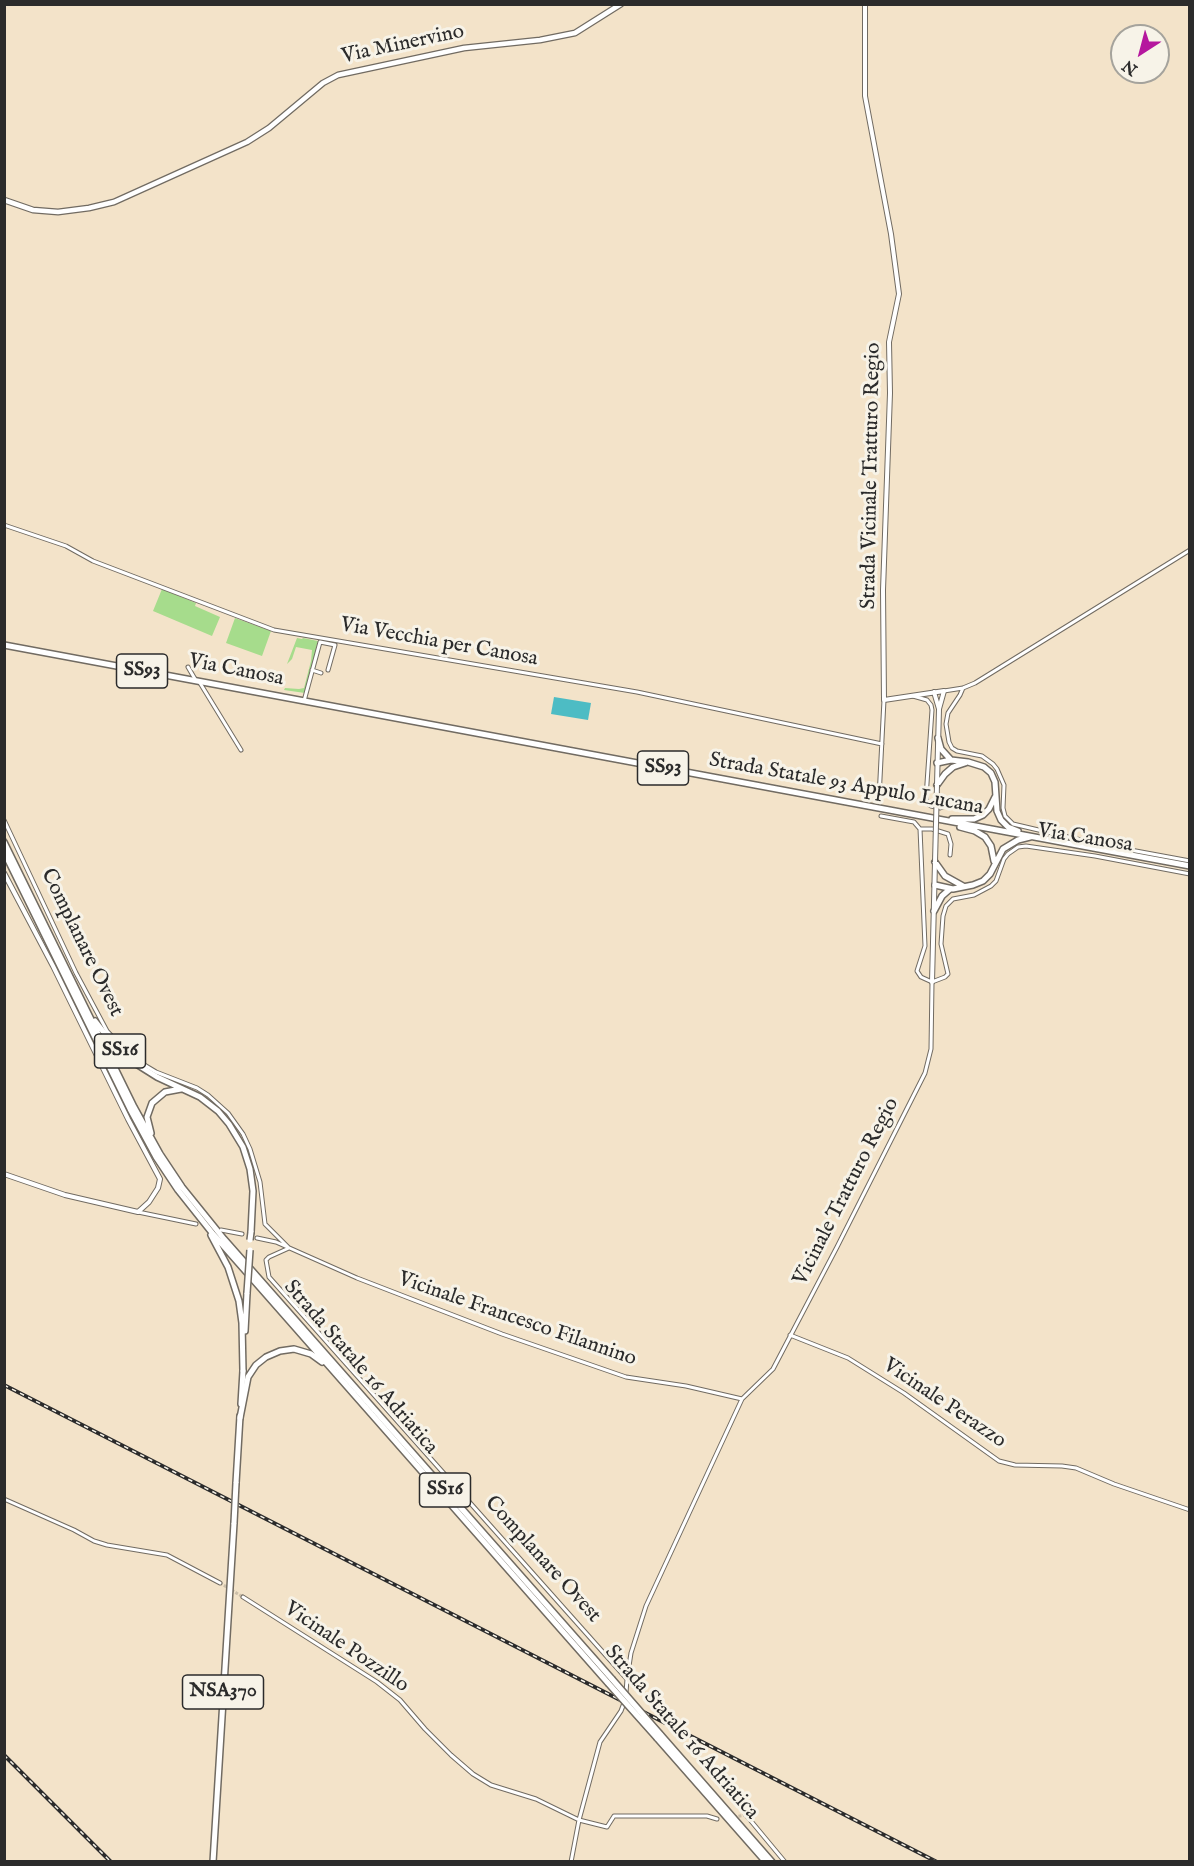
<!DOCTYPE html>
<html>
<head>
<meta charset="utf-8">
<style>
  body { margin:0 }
  #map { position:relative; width:1194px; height:1866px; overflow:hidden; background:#f3e3c9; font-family:"IM FELL English",serif }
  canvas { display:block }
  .frame { position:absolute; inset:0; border:6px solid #2b2b2b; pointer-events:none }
  .north { position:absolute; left:1110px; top:24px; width:60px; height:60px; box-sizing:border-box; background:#f7f3e8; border:2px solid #a5a39c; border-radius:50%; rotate:216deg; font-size:16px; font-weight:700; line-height:24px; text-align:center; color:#2b2b2b }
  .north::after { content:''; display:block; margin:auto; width:21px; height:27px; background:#b5179e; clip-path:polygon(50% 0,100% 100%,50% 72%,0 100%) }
</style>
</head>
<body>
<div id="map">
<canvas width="1194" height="1866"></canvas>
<div class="frame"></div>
<div class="north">N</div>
</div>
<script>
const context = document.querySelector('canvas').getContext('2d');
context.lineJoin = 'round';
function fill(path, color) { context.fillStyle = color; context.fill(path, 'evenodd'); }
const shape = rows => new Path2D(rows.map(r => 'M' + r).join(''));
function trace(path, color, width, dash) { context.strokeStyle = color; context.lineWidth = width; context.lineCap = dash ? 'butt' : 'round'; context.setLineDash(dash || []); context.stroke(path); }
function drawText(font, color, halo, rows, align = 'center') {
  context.font = font + ' "IM FELL English",serif'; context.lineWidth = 6; context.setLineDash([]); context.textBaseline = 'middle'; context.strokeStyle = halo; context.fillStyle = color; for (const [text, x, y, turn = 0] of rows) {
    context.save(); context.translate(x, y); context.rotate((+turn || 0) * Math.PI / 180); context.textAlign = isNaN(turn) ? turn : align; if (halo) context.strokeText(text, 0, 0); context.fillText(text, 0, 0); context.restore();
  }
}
fill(shape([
  [162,589,196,603,195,606,220,617,212,636,153,611],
  [235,618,271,631,262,656,226,643],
  [297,638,302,639,303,638,318,641,305,693,284,690,285,688,299,689,304,688,311,661,312,650,296,647,292,659,287,664]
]), '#a6dc8c');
fill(shape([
  [554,697,591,703,588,720,551,714]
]), '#4dbcc4');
trace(shape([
  [220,1583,243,1597],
  [734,1817,746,1815]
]), '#cbbea9', 3, [3, 1.5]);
const minor = shape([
  [4,525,66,546,93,561,274,630,637,692,882,744],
  [188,667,195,679],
  [312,670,321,673],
  [200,683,241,750],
  [963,688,960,695,948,713,946,724,949,742,952,748,957,751,982,756,993,764,997,769,1004,785,1003,808,1005,816,1013,824,1098,844,1190,861],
  [944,691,963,688,975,683,1190,550],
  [913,696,927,700,931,705,932,710,926,798,927,803,931,806,940,808,945,806,950,800],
  [304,701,320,642,335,645,328,670],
  [879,798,884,700],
  [881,816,914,822,920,829,925,946,917,971,921,977,932,982],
  [4,820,76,973,107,1031,128,1053,146,1066,156,1072,197,1088,208,1095,228,1113,243,1134,250,1149,260,1182,265,1224,289,1248],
  [920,829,932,829,948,834,951,844,950,855],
  [932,982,945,977,948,974,941,944,943,916,946,906,953,899,974,895,991,886,996,881,1004,859,1008,854,1018,847,1026,846,1095,856,1190,874],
  [138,1212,196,1224],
  [221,1230,242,1234],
  [257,1238,276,1242,357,1278,502,1334,626,1377,686,1386,742,1399],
  [289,1248,269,1257,266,1260,269,1277,626,1678],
  [790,1335,848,1358,904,1393,999,1461,1015,1465,1062,1466,1076,1468,1114,1484,1190,1510],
  [4,1499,74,1530,94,1541,107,1545,167,1555,220,1583],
  [243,1597,377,1682,400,1700,425,1729,451,1755,473,1774,491,1785,536,1799,579,1820,607,1827,614,1816,707,1816,717,1819],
  [626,1693,627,1679,631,1653,646,1606,742,1399,773,1369,837,1247,925,1073,931,1049,932,983],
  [746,1815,785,1862],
  [571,1862,579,1820,600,1742,621,1711,624,1703]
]);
const tertiary = shape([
  [865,4,865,96,891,234,899,294,889,342,890,393,883,590,884,700,944,691,939,709,937,784],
  [934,692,939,709],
  [4,873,53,966,128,1119,160,1179,158,1188,149,1202,138,1212,65,1195,4,1174],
  [932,982,935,862]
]);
const secondary = shape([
  [4,200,33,210,58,212,89,208,114,202,247,142,269,128,323,83,338,75,464,48,540,40,575,33,621,4]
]);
const primary = shape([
  [4,645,1190,866],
  [938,738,941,749,951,760],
  [937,763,951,760,968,762,984,767,991,773,995,782,997,811,1001,820,1008,827,1018,831],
  [937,785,945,774,953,767,965,763],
  [952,819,974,819,983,815,989,809,995,797],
  [960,827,975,831,985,837,991,846,994,861],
  [935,862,945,876,963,886],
  [935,885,953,889,973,885,983,881,990,874,1003,849,1018,840,1030,837],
  [934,911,942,896,950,889],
  [241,1404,243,1371],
  [236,1483,240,1416],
  [213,1862,234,1523]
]);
const trunk = shape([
  [4,842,134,1107,160,1154,182,1187,224,1239,612,1679],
  [4,852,130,1109,156,1157,178,1190,213,1234,608,1683],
  [95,1021,112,1043,130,1060,157,1077,200,1097,218,1111,229,1124,243,1147,250,1169,253,1191,251,1232],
  [151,1133,147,1117,152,1103,165,1092,181,1089],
  [211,1235,228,1267,239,1301,242,1323,243,1371],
  [245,1331,247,1293],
  [240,1418,248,1377,256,1365,266,1357,280,1351,294,1349,311,1354,322,1362],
  [660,1734,772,1862],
  [657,1738,766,1862]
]);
trace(minor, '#716b62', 5);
trace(tertiary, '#716b62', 6);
trace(secondary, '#716b62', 7);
trace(primary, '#716b62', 8);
trace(trunk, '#716b62', 8);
trace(minor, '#fff', 3);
trace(tertiary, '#fff', 4);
trace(secondary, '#fff', 4.5);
trace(primary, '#fff', 5);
trace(trunk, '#fff', 5);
const rail = shape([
  [4,1385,937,1862],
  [4,1755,111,1862]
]);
trace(rail, '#2b2b2b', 4);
trace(rail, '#f7f3e8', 1.5, [4.5]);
const tertiaryBridge = shape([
  [935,862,937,785]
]);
const primaryBridge = shape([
  [234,1523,236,1483]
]);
const trunkBridge = shape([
  [250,1240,251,1232],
  [247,1293,250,1250],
  [612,1679,660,1734],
  [608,1683,657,1738]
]);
trace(tertiaryBridge, '#716b62', 6, []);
trace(primaryBridge, '#716b62', 8, []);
trace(trunkBridge, '#716b62', 8, []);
trace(tertiaryBridge, '#fff', 4);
trace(primaryBridge, '#fff', 5);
trace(trunkBridge, '#fff', 5);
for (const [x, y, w] of [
  [142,671,51],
  [663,768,51],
  [120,1051,51],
  [445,1490,51],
  [223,1692,81]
]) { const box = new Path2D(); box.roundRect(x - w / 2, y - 17, w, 34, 4.5); context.fillStyle = '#f7f3e8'; context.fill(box); trace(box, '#2b2b2b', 1.5); }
drawText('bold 20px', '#2b2b2b', null, [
  ["SS93",142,671],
  ["SS93",663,768],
  ["SS16",120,1051],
  ["SS16",445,1490],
  ["NSA370",223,1692]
]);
drawText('21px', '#2b2b2b', '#f7f3e8', [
  ["Via Minervino",403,45,-12],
  ["Strada Vicinale Tratturo Regio",872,476,-89],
  ["Via Vecchia per Canosa",439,643,10],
  ["Via Canosa",236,671,11],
  ["Strada Statale 93 Appulo Lucana",846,785,10],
  ["Via Canosa",1085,839,9],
  ["Complanare Ovest",81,943,64],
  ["Vicinale Tratturo Regio",847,1192,-63],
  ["Vicinale Francesco Filannino",517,1320,19],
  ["Strada Statale 16 Adriatica",360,1368,49],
  ["Vicinale Perazzo",944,1404,34],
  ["Complanare Ovest",542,1560,48],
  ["Vicinale Pozzillo",346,1648,34],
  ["Strada Statale 16 Adriatica",681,1733,49]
]);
</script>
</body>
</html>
